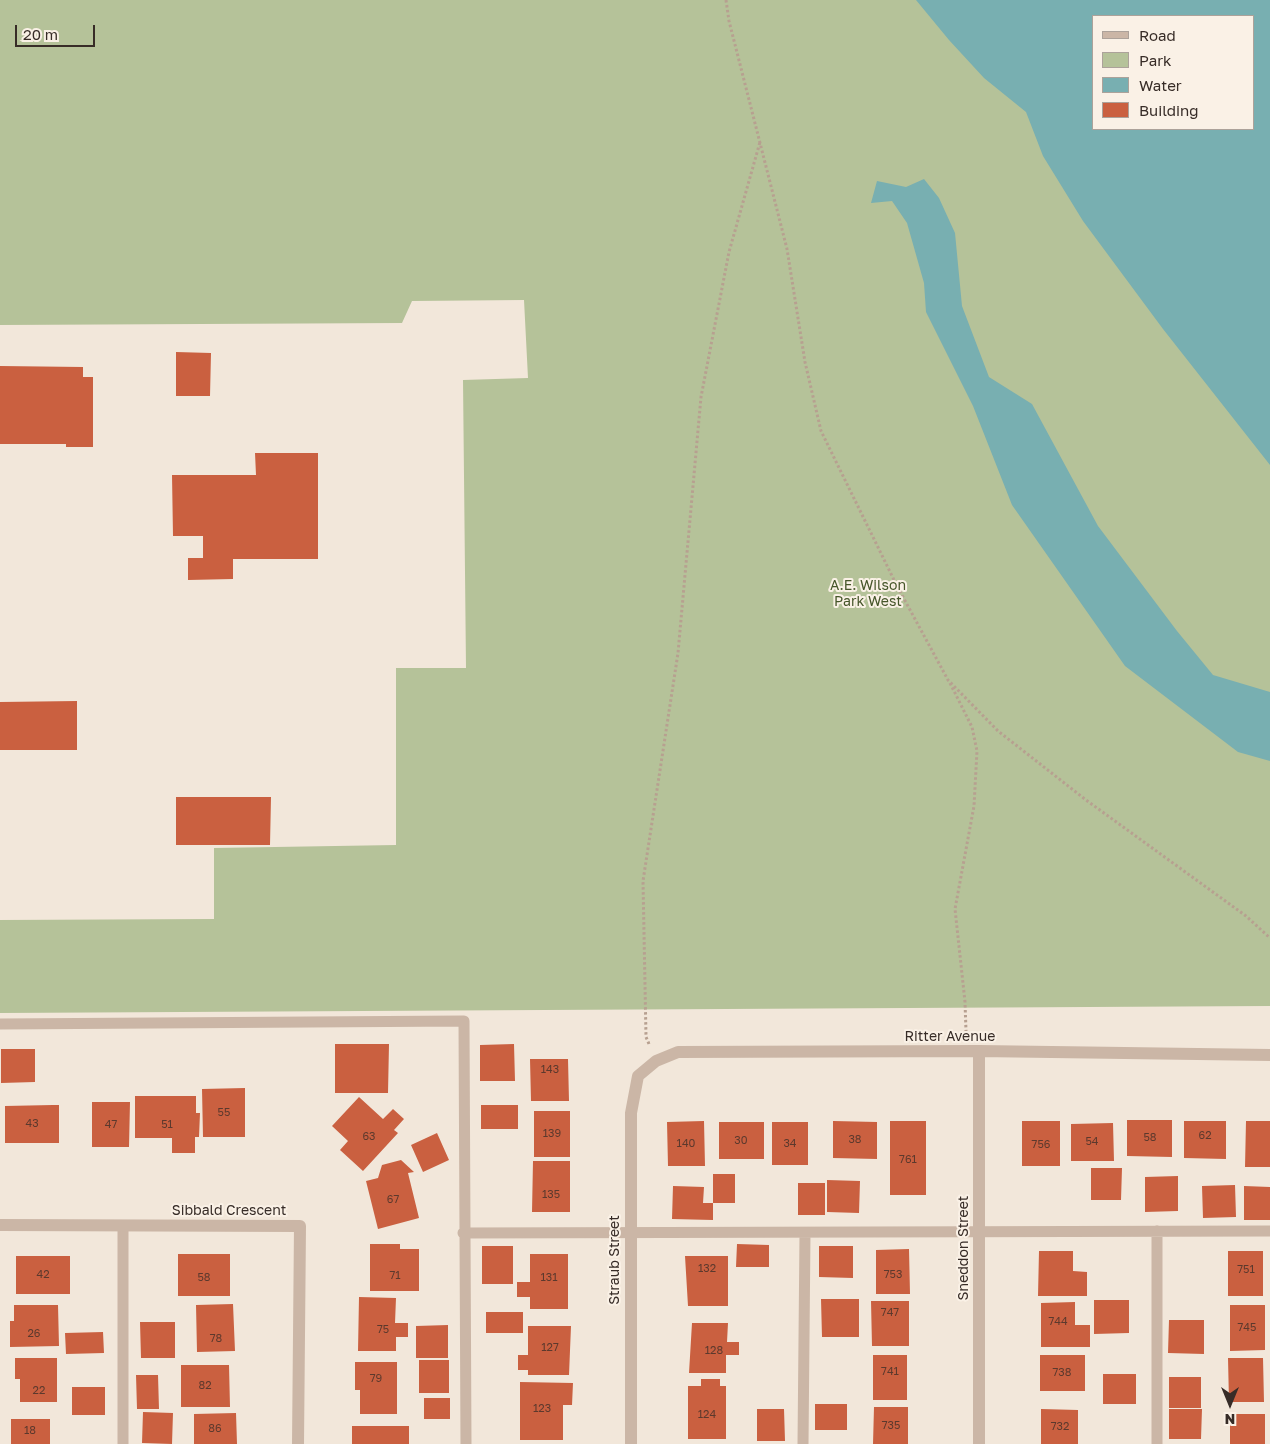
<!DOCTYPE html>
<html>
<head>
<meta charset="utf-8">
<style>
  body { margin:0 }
  #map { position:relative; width:1270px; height:1444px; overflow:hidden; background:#f2e7da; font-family:"Golos Text",sans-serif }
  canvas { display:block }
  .legend { position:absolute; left:1092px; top:15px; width:162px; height:115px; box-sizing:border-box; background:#faf1e6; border:1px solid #aca29a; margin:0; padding:6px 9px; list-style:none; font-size:15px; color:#372c27 }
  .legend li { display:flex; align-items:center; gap:10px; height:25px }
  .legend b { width:25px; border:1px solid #aca29a }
  .north { position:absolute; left:1205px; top:1379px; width:50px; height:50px; -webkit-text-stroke:4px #faf1e6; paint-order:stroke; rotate:180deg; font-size:14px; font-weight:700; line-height:20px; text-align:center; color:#372c27 }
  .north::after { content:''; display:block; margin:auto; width:18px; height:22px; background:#372c27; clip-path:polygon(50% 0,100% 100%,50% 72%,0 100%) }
  .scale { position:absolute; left:15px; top:25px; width:80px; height:22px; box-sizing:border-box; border:2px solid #372c27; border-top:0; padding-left:6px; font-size:15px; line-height:18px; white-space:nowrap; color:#372c27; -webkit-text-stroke:4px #faf1e6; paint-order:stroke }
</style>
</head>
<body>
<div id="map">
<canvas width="1270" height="1444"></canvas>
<ul class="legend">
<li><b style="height:6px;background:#cbb6a6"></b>Road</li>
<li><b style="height:14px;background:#b5c299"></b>Park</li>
<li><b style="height:14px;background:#78afb1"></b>Water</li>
<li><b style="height:14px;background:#ca6040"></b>Building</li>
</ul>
<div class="north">N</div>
<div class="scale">20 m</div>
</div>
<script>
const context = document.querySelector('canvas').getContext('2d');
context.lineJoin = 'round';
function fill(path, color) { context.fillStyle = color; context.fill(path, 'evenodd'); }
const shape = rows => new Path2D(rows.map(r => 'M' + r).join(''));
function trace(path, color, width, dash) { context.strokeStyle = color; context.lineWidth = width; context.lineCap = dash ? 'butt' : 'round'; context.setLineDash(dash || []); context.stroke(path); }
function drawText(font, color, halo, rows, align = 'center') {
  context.font = font + ' "Golos Text",sans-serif'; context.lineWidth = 4; context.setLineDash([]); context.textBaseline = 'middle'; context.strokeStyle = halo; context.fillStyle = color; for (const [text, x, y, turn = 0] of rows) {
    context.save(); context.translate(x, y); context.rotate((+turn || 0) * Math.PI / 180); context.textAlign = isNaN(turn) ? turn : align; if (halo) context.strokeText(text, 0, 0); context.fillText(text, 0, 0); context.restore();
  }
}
fill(shape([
  [0,0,1270,0,1270,1006,0,1013,0,920,214,919,214,848,396,845,396,668,466,668,463,380,528,378,524,300,412,301,402,323,0,325],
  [1094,16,1254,16,1254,129,1094,129]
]), '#b5c299');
fill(shape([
  [916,0,1270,0,1270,465,1163,329,1083,221,1043,156,1026,112,984,78,949,40],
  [1254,16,1254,129,1094,129,1094,16],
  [924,179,939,198,955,233,962,306,989,377,1032,404,1098,526,1177,631,1213,675,1270,692,1270,761,1238,752,1125,666,1012,505,973,406,926,312,924,283,907,223,892,201,871,203,877,181,906,187]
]), '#78afb1');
fill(shape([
  [176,352,211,353,210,396,176,396],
  [0,366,83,367,83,377,93,377,93,447,66,447,66,444,0,444],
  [255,453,318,453,318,559,233,559,233,579,188,580,188,558,203,558,203,536,173,536,172,475,256,475],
  [77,701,77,750,0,750,0,702],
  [176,797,271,797,270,845,176,845],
  [335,1044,389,1044,388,1093,335,1093],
  [514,1044,515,1081,480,1081,480,1045],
  [1,1049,35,1049,35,1082,1,1083],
  [530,1059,568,1059,569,1101,531,1101],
  [245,1088,245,1137,203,1137,202,1089],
  [135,1096,196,1096,196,1113,200,1113,199,1137,195,1137,195,1153,172,1153,172,1138,135,1138],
  [359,1097,383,1119,393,1109,404,1119,394,1130,398,1133,363,1171,340,1150,348,1141,332,1126],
  [92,1102,130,1102,129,1147,92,1147],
  [53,1105,59,1105,59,1143,5,1143,5,1106],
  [481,1105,518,1105,518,1129,481,1129],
  [534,1111,570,1111,570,1157,534,1157],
  [1127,1120,1172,1120,1172,1157,1127,1156],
  [704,1121,705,1166,668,1166,667,1122],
  [833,1121,877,1122,877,1159,833,1158],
  [890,1121,926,1121,926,1195,890,1195],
  [1022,1121,1060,1121,1060,1166,1022,1166],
  [1184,1121,1226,1121,1226,1159,1184,1158],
  [1246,1121,1270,1121,1270,1167,1245,1167],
  [719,1122,764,1122,764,1159,719,1159],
  [772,1122,808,1122,808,1165,772,1165],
  [1113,1123,1114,1161,1071,1161,1071,1124],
  [437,1133,449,1160,423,1172,411,1145],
  [401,1160,414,1172,408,1173,419,1218,378,1229,366,1181,378,1178,382,1165],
  [533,1161,570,1161,570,1212,532,1212],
  [1091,1168,1122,1168,1121,1200,1091,1200],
  [713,1174,735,1174,735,1203,713,1203],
  [1178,1176,1178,1211,1145,1212,1145,1177],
  [827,1180,860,1181,859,1213,827,1212],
  [798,1183,825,1183,825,1215,798,1215],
  [1235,1185,1236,1217,1203,1218,1202,1186],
  [673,1186,704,1187,703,1203,713,1203,713,1220,672,1219],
  [1244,1186,1270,1187,1270,1220,1244,1220],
  [370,1244,400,1244,400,1249,419,1249,419,1291,370,1291],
  [737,1244,769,1245,769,1267,736,1267],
  [482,1246,513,1246,513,1284,482,1284],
  [819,1246,853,1246,853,1278,819,1277],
  [909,1249,910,1294,876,1294,876,1250],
  [1039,1251,1073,1251,1073,1271,1087,1272,1087,1296,1038,1296],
  [1228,1251,1263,1251,1263,1296,1228,1296],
  [178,1254,230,1254,230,1296,178,1296],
  [530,1254,568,1254,568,1309,530,1309,530,1297,517,1297,517,1282,530,1282],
  [16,1256,70,1256,70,1294,16,1294],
  [685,1256,728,1256,728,1306,688,1306],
  [359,1297,396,1298,395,1323,408,1323,408,1337,396,1337,396,1351,358,1351],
  [821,1299,859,1299,859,1337,822,1337],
  [1094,1300,1129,1300,1129,1333,1094,1334],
  [871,1301,909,1301,909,1346,872,1346],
  [1075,1302,1075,1325,1090,1325,1090,1347,1041,1347,1041,1303],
  [233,1304,235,1351,197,1352,196,1305],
  [14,1305,58,1305,59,1346,10,1347,10,1321,14,1321],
  [1230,1305,1265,1305,1265,1350,1230,1351],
  [486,1312,523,1312,523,1333,486,1333],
  [1169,1320,1204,1320,1204,1354,1168,1353],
  [140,1322,175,1322,175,1358,141,1358],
  [692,1323,728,1323,727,1342,739,1342,739,1355,726,1355,726,1373,689,1373],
  [448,1325,448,1358,416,1358,416,1326],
  [528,1326,571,1326,569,1375,528,1375,528,1370,518,1370,518,1355,528,1355],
  [103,1332,104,1353,66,1354,65,1333],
  [873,1355,907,1355,907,1400,873,1400],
  [1040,1355,1085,1355,1085,1391,1040,1391],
  [15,1358,57,1358,57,1402,20,1402,20,1379,15,1379],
  [1228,1358,1263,1358,1264,1402,1229,1402],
  [419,1360,449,1360,449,1393,419,1393],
  [355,1362,397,1362,397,1414,360,1414,360,1390,355,1390],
  [181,1365,229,1365,230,1407,181,1407],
  [1103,1374,1136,1374,1136,1404,1103,1404],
  [136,1375,158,1375,159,1409,137,1409],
  [1169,1377,1201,1377,1201,1408,1169,1408],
  [701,1379,720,1379,720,1386,726,1386,726,1439,688,1439,688,1386,701,1386],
  [520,1382,573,1383,572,1405,563,1405,563,1440,520,1440],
  [72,1387,105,1387,105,1415,72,1415],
  [424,1398,450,1398,450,1419,424,1419],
  [815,1404,847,1404,847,1430,815,1430],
  [874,1407,908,1407,908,1444,873,1444],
  [757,1409,784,1409,785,1441,757,1441],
  [1041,1409,1078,1410,1078,1444,1041,1444],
  [1169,1409,1202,1409,1201,1439,1169,1439],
  [143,1412,173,1413,172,1444,142,1443],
  [236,1413,237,1444,194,1444,194,1414],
  [1230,1414,1265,1414,1265,1444,1230,1444],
  [11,1419,50,1419,50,1444,11,1444],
  [352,1426,409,1426,409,1444,352,1444]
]), '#ca6040');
trace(shape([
  [726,0,729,21,787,249,805,362,821,431,896,584,948,680,998,731,1086,800,1246,916,1270,938],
  [950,683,972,727,977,751,974,806,955,909,965,1002,966,1031],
  [649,1044,646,1037,643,881,678,653,701,397,729,252,760,142]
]), '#b7a090', 3, [2.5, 2.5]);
trace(shape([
  [0,1024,464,1021,466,1444],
  [123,1226,123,1444],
  [463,1233,1270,1231],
  [803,1444,805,1233],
  [1157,1444,1157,1231]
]), '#cbb6a6', 11);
trace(shape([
  [979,1051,979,1444],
  [0,1225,300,1226,298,1444],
  [631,1444,631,1113,638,1076,656,1061,678,1052,979,1051,1270,1055]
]), '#cbb6a6', 12);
drawText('11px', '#5c392d', null, [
  ["143",550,1070],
  ["55",224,1113],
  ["43",32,1124],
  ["47",111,1125],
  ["51",167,1125],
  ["139",552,1134],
  ["62",1205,1136],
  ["63",369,1137],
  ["58",1150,1138],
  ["38",855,1140],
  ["30",741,1141],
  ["54",1092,1142],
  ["140",686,1144],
  ["34",790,1144],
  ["756",1041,1145],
  ["761",908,1160],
  ["135",551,1195],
  ["67",393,1200],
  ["132",707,1269],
  ["751",1246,1270],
  ["42",43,1275],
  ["753",893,1275],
  ["71",395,1276],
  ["58",204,1278],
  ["131",549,1278],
  ["747",890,1313],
  ["744",1058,1322],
  ["745",1247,1328],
  ["75",383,1330],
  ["26",34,1334],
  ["78",216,1339],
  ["127",550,1348],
  ["128",714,1351],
  ["741",890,1372],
  ["738",1062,1373],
  ["79",376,1379],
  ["82",205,1386],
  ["22",39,1391],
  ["123",542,1409],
  ["124",707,1415],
  ["735",891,1426],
  ["732",1060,1427],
  ["86",215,1429],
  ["18",30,1431]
]);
drawText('14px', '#46562a', '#faf1e6', [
  ["A.E. Wilson",868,586],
  ["Park West",868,602]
]);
drawText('14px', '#372c27', '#faf1e6', [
  ["Ritter Avenue",950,1037],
  ["Sibbald Crescent",229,1211],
  ["Sneddon Street",964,1248,-90],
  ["Straub Street",615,1260,-90]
]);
</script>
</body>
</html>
